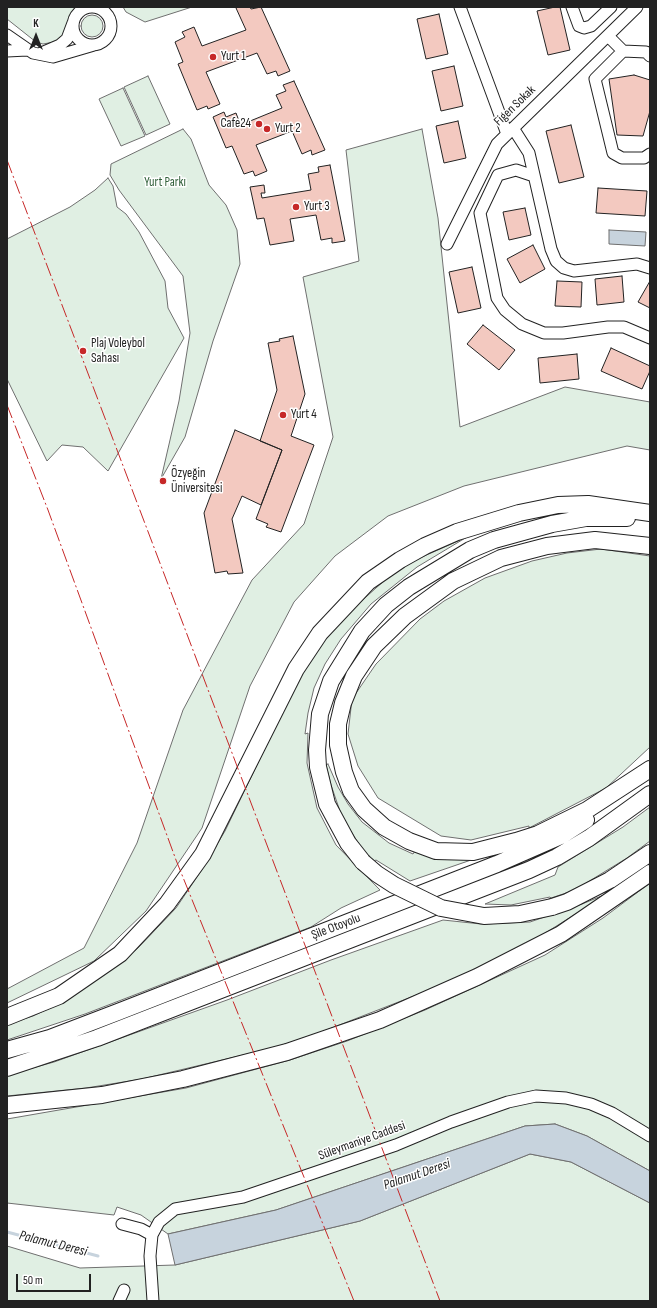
<!DOCTYPE html>
<html>
<head>
<meta charset="utf-8">
<style>
  body { margin:0 }
  #map { position:relative; width:657px; height:1308px; overflow:hidden; background:#fff; font-family:"Sofia Sans Condensed",sans-serif }
  canvas { display:block }
  .frame { position:absolute; inset:0; border:8px solid #222; pointer-events:none }
  .north { position:absolute; left:16px; top:16px; width:40px; height:40px; -webkit-text-stroke:3px #fff; paint-order:stroke; rotate:0deg; font-size:11px; font-weight:700; line-height:16px; text-align:center; color:#222 }
  .north::after { content:''; display:block; margin:auto; width:14px; height:18px; background:#222; clip-path:polygon(50% 0,100% 100%,50% 72%,0 100%) }
  .scale { position:absolute; left:16px; top:1274px; width:75px; height:18px; box-sizing:border-box; border:2px solid #222; border-top:0; padding-left:5px; font-size:12px; line-height:14px; white-space:nowrap; color:#222; -webkit-text-stroke:3px #fff; paint-order:stroke }
</style>
</head>
<body>
<div id="map">
<canvas width="657" height="1308"></canvas>
<div class="frame"></div>
<div class="north">K</div>
<div class="scale">50 m</div>
</div>
<script>
const context = document.querySelector('canvas').getContext('2d');
context.lineJoin = 'round';
function fill(path, color) { context.fillStyle = color; context.fill(path, 'evenodd'); }
const shape = rows => new Path2D(rows.map(r => 'M' + r).join(''));
function trace(path, color, width, dash) { context.strokeStyle = color; context.lineWidth = width; context.lineCap = dash ? 'butt' : 'round'; context.setLineDash(dash || []); context.stroke(path); }
function drawText(font, color, halo, rows, align = 'center') {
  context.font = font + ' "Sofia Sans Condensed",sans-serif'; context.lineWidth = 3; context.setLineDash([]); context.textBaseline = 'middle'; context.strokeStyle = halo; context.fillStyle = color; for (const [text, x, y, turn = 0] of rows) {
    context.save(); context.translate(x, y); context.rotate((+turn || 0) * Math.PI / 180); context.textAlign = isNaN(turn) ? turn : align; if (halo) context.strokeText(text, 0, 0); context.fillText(text, 0, 0); context.restore();
  }
}
const green = shape([
  [7,7,76,7,70,16,67,31,62,38,54,42,43,44,36,42,7,19,7,7],
  [123,7,192,7,145,22,126,12,123,7],
  '81 26a11 11 0 1 1 22 0a11 11 0 1 1-22 0Z',
  [148,76,170,124,146,135,124,87,148,76],
  [123,88,145,136,121,146,99,99,123,88],
  [183,129,191,139,209,185,226,205,237,230,240,264,213,341,185,437,161,479,179,401,190,333,183,276,119,190,110,175,111,164,183,129],
  [422,129,438,218,460,427,565,387,650,402,650,450,627,446,464,486,388,516,335,556,294,602,250,686,202,828,146,911,94,961,7,1003,7,989,84,948,137,843,183,710,252,580,304,524,333,437,303,277,359,261,346,150,422,129],
  [108,178,113,186,117,207,126,214,139,232,165,281,168,308,184,338,108,471,83,447,62,445,47,461,7,379,7,239,70,207,95,190,108,178],
  [467,537,417,567,371,604,341,639,325,664,314,688,308,713,305,734,308,733,307,763,317,808,336,845,380,890,341,908,311,927,85,1014,7,1040,7,1024,33,1016,66,1000,105,974,138,948,176,908,201,871,225,831,297,682,330,629,385,580,413,561,467,537],
  [601,549,650,556,650,747,606,788,529,828,529,826,471,840,441,836,378,798,358,766,348,734,352,699,376,664,420,619,444,601,485,578,532,561,567,553,601,549],
  [328,764,338,787,348,804,362,822,389,843,413,854,415,851,474,859,410,881,376,860,374,861,362,849,342,817,331,785,326,765,328,764],
  [650,807,650,841,627,858,596,877,575,890,551,898,550,897,511,905,485,904,555,875,558,867,623,827,650,807],
  [650,861,611,892,526,945,437,987,324,1031,277,1047,142,1079,86,1088,7,1096,7,1075,54,1062,227,1000,331,960,443,920,481,924,530,922,582,904,611,892,650,861],
  [650,883,650,1171,587,1136,555,1124,525,1126,276,1210,168,1234,141,1215,117,1207,114,1215,7,1203,7,1119,186,1088,290,1060,347,1041,425,1010,545,955,603,918,650,883],
  [530,1154,571,1162,650,1203,650,1301,7,1301,7,1246,80,1268,175,1265,360,1221,530,1154]
]);
fill(green, '#e0efe3');
trace(green, '#6f6f6f', 1);
const water = shape([
  [609,230,646,232,645,246,609,244,609,230],
  [555,1124,587,1136,650,1171,650,1203,571,1162,530,1154,360,1221,175,1265,168,1234,276,1210,525,1126,555,1124]
]);
fill(water, '#c7d3dd');
trace(water, '#6f6f6f', 1);
trace(shape([
  [7,1232,98,1256]
]), '#c7d3dd', 3);
const building = shape([
  [239,7,250,7,251,9,261,7,290,71,278,76,276,71,267,74,257,53,206,72,220,104,208,109,207,106,197,110,178,64,183,62,175,42,185,37,182,32,194,27,202,46,246,30,236,8,239,7],
  [555,7,560,7,570,50,548,55,537,11,555,7],
  [439,14,448,54,426,59,417,19,439,14],
  [454,66,463,106,441,111,432,71,454,66],
  [634,75,650,80,650,111,643,136,617,135,609,79,634,75],
  [294,81,325,150,312,155,311,150,302,154,292,131,256,145,267,171,255,176,253,171,244,174,232,146,226,148,213,117,224,112,226,117,236,113,239,121,231,123,233,128,282,108,276,95,286,91,283,85,294,81],
  [458,121,466,158,444,163,436,126,458,121],
  [571,125,584,177,559,183,546,131,571,125],
  [330,165,345,241,332,243,332,238,321,240,316,215,290,219,294,241,270,245,264,218,257,219,250,187,264,185,265,193,261,193,262,198,311,190,308,174,319,172,318,167,330,165],
  [598,188,647,191,645,216,596,213,598,188],
  [525,208,531,235,509,240,503,212,525,208],
  [533,245,545,269,520,283,507,259,533,245],
  [472,267,481,308,458,313,449,272,472,267],
  [622,276,624,302,597,305,595,279,622,276],
  [557,281,582,282,581,307,555,306,557,281],
  [650,281,650,308,638,302,650,281],
  [483,325,515,350,499,370,467,344,483,325],
  [293,336,305,394,291,436,314,445,281,532,266,527,268,524,256,519,282,450,260,441,277,390,268,343,280,341,279,339,293,336],
  [611,348,650,366,650,371,642,389,601,371,611,348],
  [577,354,579,379,540,383,538,358,577,354],
  [235,430,282,450,261,505,242,496,232,519,243,573,228,574,227,571,215,573,204,513,235,430]
]);
fill(building, '#f3c9c0');
trace(building, '#222', 1);
const minor = shape([
  [460,7,507,134],
  [572,7,579,26,584,28,591,26,611,7],
  '73 26a19 19 0 1 1 38 0a19 19 0 1 1-38 0Z',
  [7,35,33,53,53,57,94,45],
  [608,36,623,51],
  [7,51,27,50],
  [39,54,60,45,67,39,73,23],
  [650,56,646,52,623,51,595,79,613,153,622,158,644,158,650,154],
  [513,128,529,153,551,249,556,261,564,268,574,271,637,264,650,268],
  [534,176,516,170,498,175,480,213,497,298,505,310,522,324,544,333,563,333,608,327,624,327,650,338],
  [447,244,497,144,637,7],
  [122,1224,141,1229,152,1235],
  [119,1301,124,1290],
  [153,1301,150,1256,152,1235,159,1222,175,1209,243,1197,396,1145,451,1122,508,1102,536,1096,566,1098,591,1104,612,1113,650,1136]
]);
const highway = shape([
  [650,546,595,540,547,546,501,558,453,581,405,616,374,646,354,676,343,703,338,724,338,745,344,772,351,791,364,809,384,827,409,841,436,851,473,852,516,841,538,834,587,810,650,769],
  [363,862,348,843,327,804,318,767,317,750,320,714,331,681,362,631,386,605,409,587,470,550,494,540,552,524,586,518,627,518],
  [552,907,567,902,610,880,650,853],
  [7,1017,59,996,120,954,167,904,203,854,296,669,320,633,368,582,400,560,425,546,457,532,519,513,558,505,588,504,650,513],
  [7,1050,50,1038,118,1012,497,864,561,836,586,820],
  [7,1068,97,1038,529,870,557,857,589,838,650,794],
  [7,1105,102,1095,183,1079,287,1052,380,1020,477,977,561,934,650,873]
]);
trace(minor, '#222', 13);
trace(highway, '#222', 18);
trace(minor, '#fff', 11);
trace(highway, '#fff', 16);
const highwayBridge = shape([
  [363,862,377,874,394,885,441,908,484,916,520,914,552,907]
]);
trace(highwayBridge, '#222', 18, []);
trace(highwayBridge, '#fff', 16);
trace(shape([
  [7,160,440,1301],
  [7,405,48,510,176,860,354,1301]
]), '#c62828', 1, [14, 3, 2, 3]);
for (const [x, y, r, color] of [
  [213,57,4,"#c62828"],
  [259,124,4,"#c62828"],
  [267,129,4,"#c62828"],
  [296,207,4,"#c62828"],
  [83,351,4,"#c62828"],
  [283,415,4,"#c62828"],
  [163,481,4,"#c62828"]
]) { const dot = new Path2D(); dot.arc(x, y, r, 0, 2 * Math.PI); context.fillStyle = color; context.fill(dot); trace(dot, '#fff', 1.5); }
drawText('13px', '#222', '#fff', [
  ["Yurt 1",221,57],
  ["Cafe24",251,124,"right"],
  ["Yurt 2",275,129],
  ["Yurt 3",304,207],
  ["Plaj Voleybol",91,344],
  ["Sahası",91,359],
  ["Yurt 4",291,415],
  ["Özyeğin",171,474],
  ["Üniversitesi",171,489]
], 'left');
drawText('13px', '#222', '#fff', [
  ["Figen Sokak",515,106,-44],
  ["Şile Otoyolu",336,927,-21],
  ["Süleymaniye Caddesi",362,1141,-20]
]);
drawText('13px', '#2f5e38', '#fff', [
  ["Yurt Parkı",165,183]
]);
drawText('italic 14px', '#222', '#fff', [
  ["Palamut Deresi",417,1175,-19],
  ["Palamut Deresi",53,1244,14]
]);
</script>
</body>
</html>
